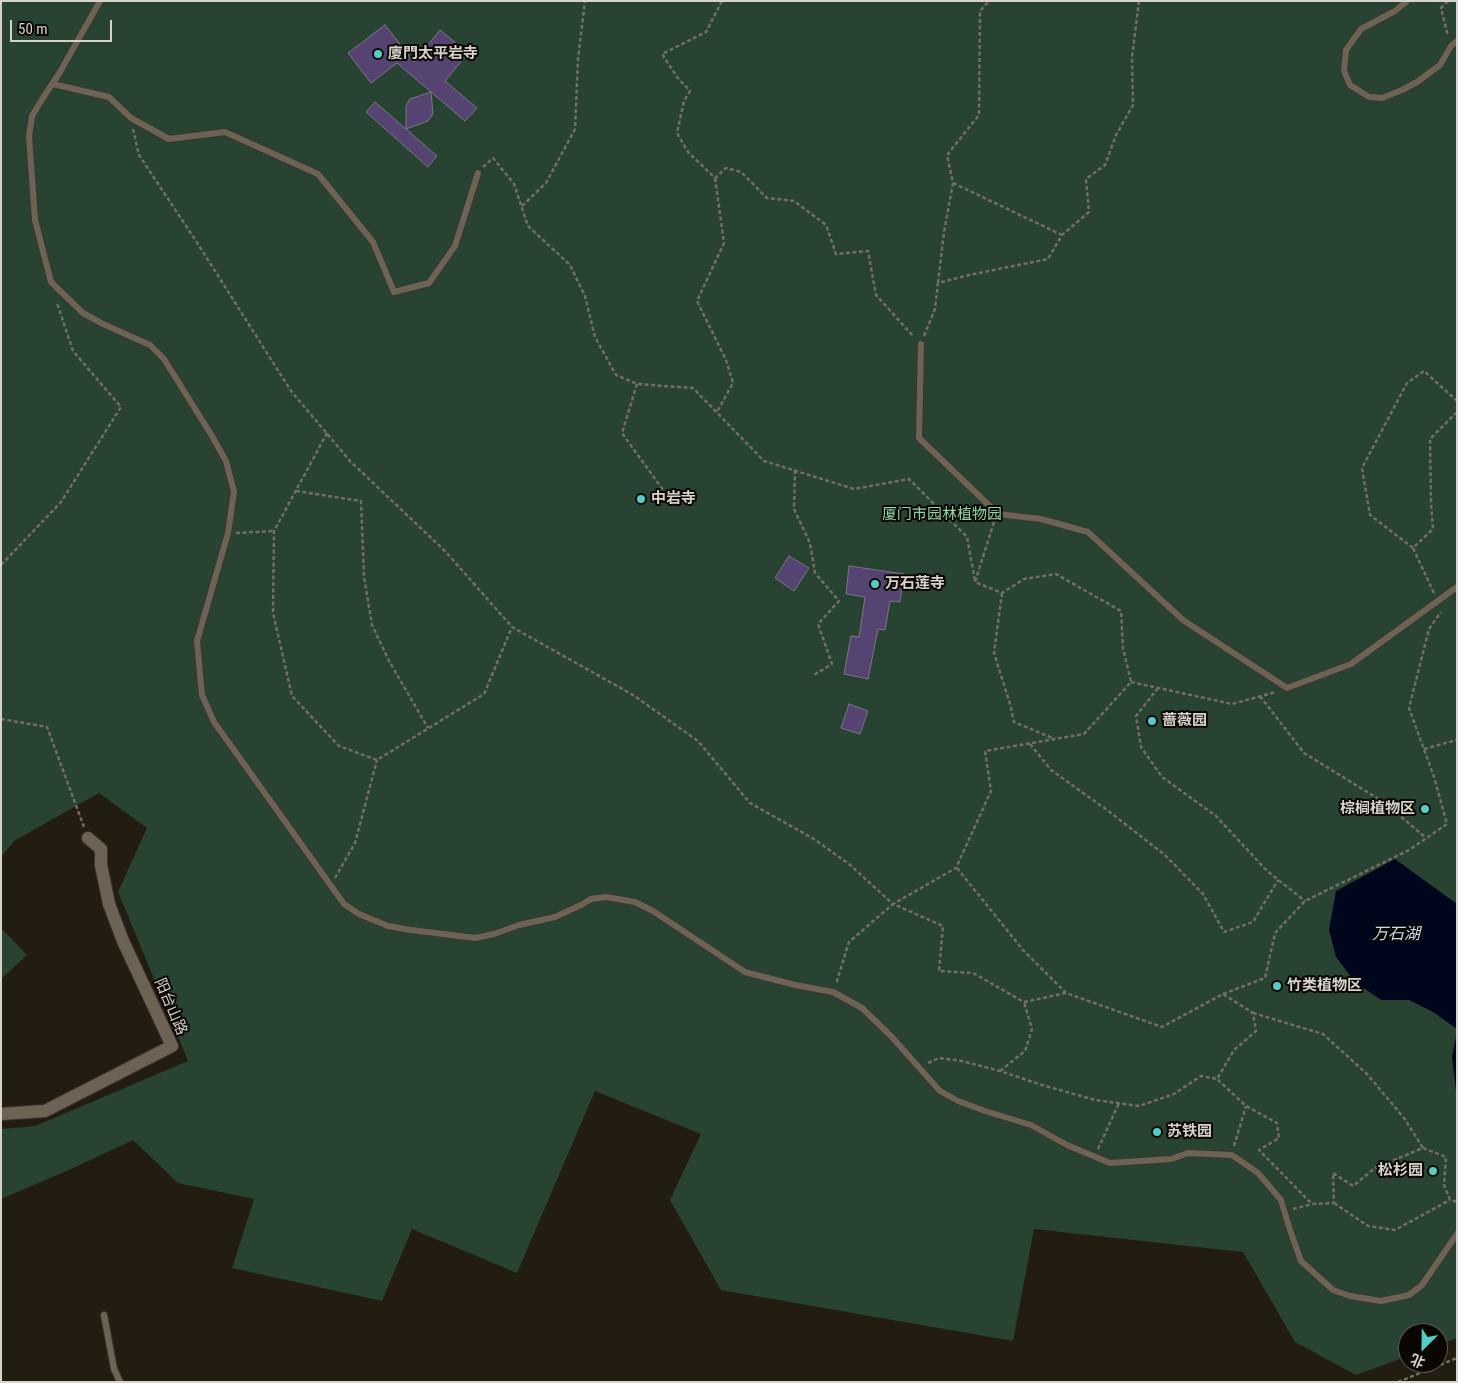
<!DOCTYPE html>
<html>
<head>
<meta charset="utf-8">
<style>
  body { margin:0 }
  #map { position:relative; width:1458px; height:1383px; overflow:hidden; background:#231c10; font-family:"Roboto Condensed","Noto Sans SC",sans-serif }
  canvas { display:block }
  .frame { position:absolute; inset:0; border:2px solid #d7d2ca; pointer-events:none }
  .north { position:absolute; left:1398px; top:1323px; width:50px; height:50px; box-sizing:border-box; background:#0a0703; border:1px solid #5c5853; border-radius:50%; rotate:203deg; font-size:14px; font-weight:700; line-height:20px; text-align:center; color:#d7d2ca }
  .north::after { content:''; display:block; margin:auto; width:18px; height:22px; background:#54cdc8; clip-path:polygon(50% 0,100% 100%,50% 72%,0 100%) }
  .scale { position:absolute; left:10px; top:20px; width:102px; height:22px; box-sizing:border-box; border:2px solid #d7d2ca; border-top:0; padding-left:6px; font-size:15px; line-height:18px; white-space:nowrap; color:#d7d2ca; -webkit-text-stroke:4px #0a0703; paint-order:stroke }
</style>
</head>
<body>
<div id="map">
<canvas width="1458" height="1383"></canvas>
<div class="frame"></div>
<div class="north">北</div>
<div class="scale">50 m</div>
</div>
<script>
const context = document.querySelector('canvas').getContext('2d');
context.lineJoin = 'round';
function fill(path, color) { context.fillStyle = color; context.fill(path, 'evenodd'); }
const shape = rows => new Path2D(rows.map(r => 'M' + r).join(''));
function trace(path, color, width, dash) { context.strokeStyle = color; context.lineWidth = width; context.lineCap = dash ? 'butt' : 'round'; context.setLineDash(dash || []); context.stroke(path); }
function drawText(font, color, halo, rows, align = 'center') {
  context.font = font + ' "Roboto Condensed","Noto Sans SC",sans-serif'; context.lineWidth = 4; context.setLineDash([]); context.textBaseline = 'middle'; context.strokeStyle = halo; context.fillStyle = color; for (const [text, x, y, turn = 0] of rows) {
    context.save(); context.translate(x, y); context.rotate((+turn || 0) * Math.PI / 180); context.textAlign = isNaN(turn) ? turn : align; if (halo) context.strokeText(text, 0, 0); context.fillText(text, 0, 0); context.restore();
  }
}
fill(shape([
  [1,1,1457,1,1457,1338,1438,1345,1438,1333,1408,1333,1408,1356,1356,1375,1295,1342,1243,1252,1034,1229,1013,1341,721,1290,670,1200,701,1134,595,1091,517,1273,412,1229,382,1301,232,1268,254,1199,178,1183,133,1140,69,1170,1,1199,1,1129,35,1126,188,1061,118,892,147,828,99,793,14,841,1,857],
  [1,928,27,955,1,979]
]), '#284331');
fill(shape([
  [1395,859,1457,904,1457,1029,1433,1012,1409,1000,1381,1000,1355,982,1336,957,1329,930,1336,891],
  [1457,1032,1457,1099,1452,1057]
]), '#00061c');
const building = shape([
  [385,25,414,62,440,30,468,53,445,81,477,108,465,121,431,92,433,114,428,121,406,129,437,156,428,167,366,112,375,102,406,129,406,106,410,99,431,92,397,63,371,83,348,53,385,25],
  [789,556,809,568,794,591,775,578,789,556],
  [849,566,904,574,900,602,890,601,885,630,878,629,868,679,844,674,851,636,859,637,865,597,846,594,849,566],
  [849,704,868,711,860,734,841,728,849,704]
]);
fill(building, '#554471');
trace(building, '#7a7584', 1);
const service = shape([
  [100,1,60,72,41,101,32,116,29,136,35,220,51,282,83,313,103,324,150,345,164,359,212,436,226,461,234,492,228,533,197,641,202,695,214,722,344,904,359,914,388,926,411,930,475,938,494,934,519,925,555,917,583,904,591,899,606,897,635,902,653,911,745,972,795,985,833,992,862,1008,891,1036,940,1091,958,1101,985,1111,1031,1125,1067,1145,1110,1163,1171,1159,1188,1153,1232,1155,1258,1173,1281,1200,1290,1230,1301,1261,1333,1290,1350,1296,1381,1301,1409,1295,1422,1285,1457,1234],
  [1407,1,1395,11,1361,29,1346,50,1344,71,1350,85,1369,97,1382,98,1402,90,1417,82,1440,65,1451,46,1457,41],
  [53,84,109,97,131,118,169,139,225,132,318,174,373,242,394,292,429,283,455,246,478,173],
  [921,344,919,438,998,514,1041,519,1088,532,1183,620,1287,688,1351,664,1457,587],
  [104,1315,114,1369,120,1382]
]);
const minor = shape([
  [1,1114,45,1111,172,1046,123,941,109,904,101,865,101,849,88,838]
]);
trace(service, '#3d3731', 8);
trace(minor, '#3d3731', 14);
trace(shape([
  [722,1,706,32,662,54,677,77,690,91,684,101,677,133,688,152,715,178,726,168,741,172,767,198,794,201,826,225,836,254,868,251,876,295,914,337],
  [1448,1,1441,8,1448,36],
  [133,129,139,155,196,241,291,391,350,461,446,552,512,627,633,695,698,741,750,803,814,839,849,864,893,904,849,942,836,984],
  [483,167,493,158,514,184,528,226,570,265,585,296,595,337,616,375,637,384,693,388,764,461,854,489,909,479,967,537,975,581],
  [715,178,724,243,697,301,726,360,733,383,717,412],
  [953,183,1062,235],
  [522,206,546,183,575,129,578,59,585,1],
  [938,283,944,232,953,183,947,155,979,115,980,11,989,1],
  [924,336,935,309,938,283,969,275,1048,259,1062,235,1089,212,1086,179,1105,165,1116,135,1133,105,1132,57,1139,1],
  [637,384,622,433,668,497],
  [327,433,274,531,273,613,292,696,339,746,377,760,484,694,512,627],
  [795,470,794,509,810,543,815,573,839,601,818,624,832,664,814,675],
  [296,491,361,501,364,577,372,625,389,661,428,728],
  [994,522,975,582,1002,593,1024,579,1056,574,1121,611,1123,648,1131,682,1084,734,985,751,991,791,956,868,893,904,943,926,939,971,973,973,1024,1002,1066,993,1162,1027,1223,994,1253,1013,1256,1031,1234,1050,1217,1079,1246,1106,1277,1123,1279,1138,1259,1150,1312,1204,1334,1203,1333,1173,1353,1186,1375,1168,1423,1148,1446,1157,1444,1185,1450,1200,1457,1202],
  [236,533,274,531],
  [1413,548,1370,515,1362,468,1407,383,1424,371,1457,401],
  [1,565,61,502,121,407,73,351,57,303],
  [1002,593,994,653,1010,704,1014,722,1055,739],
  [1434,593,1413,548,1433,529,1431,504,1430,439,1457,412],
  [1131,682,1232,704,1276,692],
  [1158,688,1136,716,1141,747,1162,777,1216,816,1267,871,1305,901],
  [1260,696,1304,753,1385,803,1426,838],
  [1,719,47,727,84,827],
  [1030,744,1051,770,1107,810,1165,855,1203,894,1224,932,1253,922,1278,880],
  [1424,749,1457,740],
  [957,868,1023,950,1066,993],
  [335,878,355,843,377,760],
  [1223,994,1265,978,1275,933,1305,901,1409,850,1447,824,1434,777,1409,708,1429,629,1441,612],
  [1253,1013,1323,1034,1367,1074,1404,1118,1423,1148],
  [928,1063,939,1058,962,1061,1000,1071,1042,1085,1095,1100,1139,1106,1174,1094,1201,1076,1217,1079],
  [1000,1071,1025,1051,1032,1029,1024,1002],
  [1234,1146,1246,1106],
  [1098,1149,1119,1103],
  [1334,1203,1368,1226,1395,1230,1450,1200],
  [1293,1209,1312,1204],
  [1398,1382,1457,1358]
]), '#736d63', 2.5, [4, 2.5]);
trace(service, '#6c6355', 6);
trace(minor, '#6c6355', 12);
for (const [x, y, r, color] of [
  [378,54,5,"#54cdc8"],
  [641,499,5,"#54cdc8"],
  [875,584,5,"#54cdc8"],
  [1152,721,5,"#54cdc8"],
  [1425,809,5,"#54cdc8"],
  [1277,986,5,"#54cdc8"],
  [1157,1132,5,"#54cdc8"],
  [1433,1171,5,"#54cdc8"]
]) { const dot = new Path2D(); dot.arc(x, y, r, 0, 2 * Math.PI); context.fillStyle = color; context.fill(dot); trace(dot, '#0a0703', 2); }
drawText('bold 15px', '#d7d2ca', '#0a0703', [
  ["廈門太平岩寺",388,54],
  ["中岩寺",651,499],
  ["万石莲寺",885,584],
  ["蔷薇园",1162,721],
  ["棕榈植物区",1415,809,"right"],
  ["竹类植物区",1287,986],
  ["苏铁园",1167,1132],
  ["松杉园",1423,1171,"right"]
], 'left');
drawText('15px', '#8ddaa7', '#0a0703', [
  ["厦门市园林植物园",942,515]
]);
drawText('15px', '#d7d2ca', '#0a0703', [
  ["阳台山路",170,1007,67]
]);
drawText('italic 16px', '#c5ddf5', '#0a0703', [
  ["万石湖",1396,935]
]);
</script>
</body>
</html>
